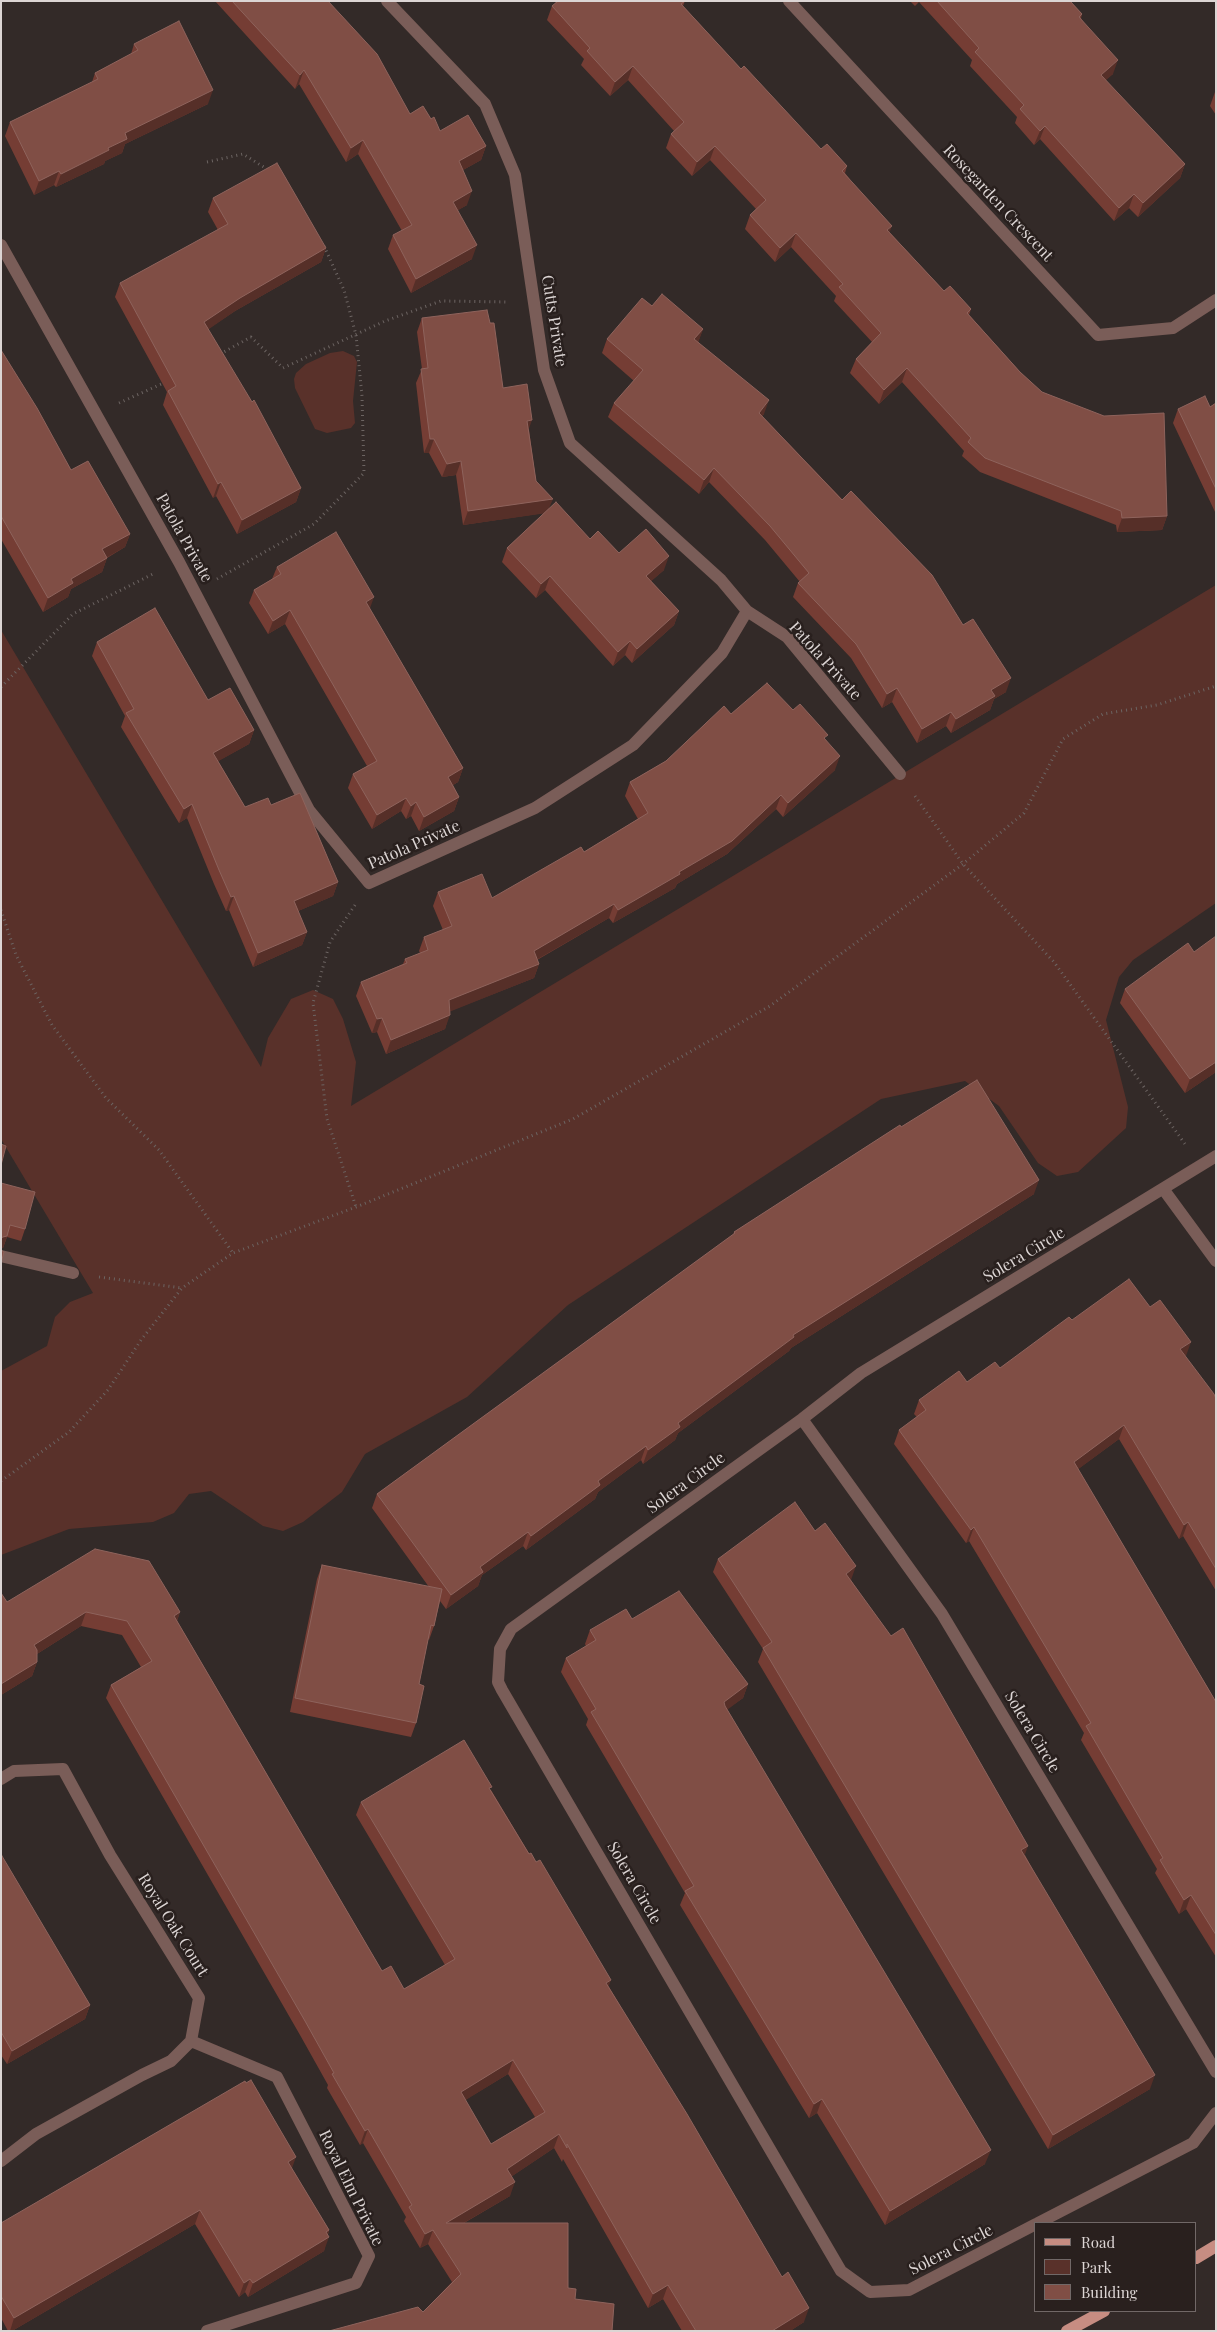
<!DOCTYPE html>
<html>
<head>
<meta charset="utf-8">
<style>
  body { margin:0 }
  #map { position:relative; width:1217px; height:2332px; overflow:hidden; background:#332a28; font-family:"Playfair Display",serif }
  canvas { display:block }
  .frame { position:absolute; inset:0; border:2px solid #dcd5d4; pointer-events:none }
  .legend { position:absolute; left:1034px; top:2222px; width:162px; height:90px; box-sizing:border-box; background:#29201e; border:1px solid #716867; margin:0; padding:6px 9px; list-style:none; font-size:15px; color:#dcd5d4 }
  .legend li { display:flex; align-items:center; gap:10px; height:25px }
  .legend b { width:25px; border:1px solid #716867 }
</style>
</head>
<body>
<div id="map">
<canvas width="1217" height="2332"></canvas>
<div class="frame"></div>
<ul class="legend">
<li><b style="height:6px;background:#c78d82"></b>Road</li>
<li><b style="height:14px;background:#59312a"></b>Park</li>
<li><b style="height:14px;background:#804e45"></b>Building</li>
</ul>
</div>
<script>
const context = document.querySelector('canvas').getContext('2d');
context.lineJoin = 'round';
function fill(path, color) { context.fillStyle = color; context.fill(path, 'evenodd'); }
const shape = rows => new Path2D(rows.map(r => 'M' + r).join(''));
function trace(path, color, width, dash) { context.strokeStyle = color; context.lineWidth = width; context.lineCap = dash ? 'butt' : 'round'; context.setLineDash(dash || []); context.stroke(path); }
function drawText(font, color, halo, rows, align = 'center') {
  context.font = font + ' "Playfair Display",serif'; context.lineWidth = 5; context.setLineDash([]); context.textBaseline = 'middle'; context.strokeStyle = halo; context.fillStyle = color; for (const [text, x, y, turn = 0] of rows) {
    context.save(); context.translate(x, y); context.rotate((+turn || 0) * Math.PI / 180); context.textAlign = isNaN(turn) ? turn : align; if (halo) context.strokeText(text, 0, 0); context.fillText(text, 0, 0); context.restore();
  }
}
fill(shape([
  [343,351,354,356,357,362,353,401,355,423,351,428,327,433,315,429,295,388,294,379,296,373,306,364,330,353],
  [1216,585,1216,903,1133,960,1119,977,1106,1020,1128,1107,1126,1128,1078,1172,1057,1176,1038,1163,999,1106,965,1081,881,1099,568,1305,467,1397,365,1454,342,1492,303,1522,283,1531,263,1526,211,1491,189,1494,174,1513,153,1522,69,1529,1,1555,1,1371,47,1346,55,1317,70,1302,93,1293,1,1139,1,630,261,1067,268,1038,291,999,313,990,333,999,343,1019,356,1062,351,1106]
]), '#59312a');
trace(shape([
  [207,162,243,154,270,171],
  [220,354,251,337,283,368,385,321,441,301,508,302],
  [119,403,166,382],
  [217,579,314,524,364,473,362,396,356,335,344,290,324,246],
  [1,687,73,614,155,573],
  [915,796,963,864,1054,962,1185,1144],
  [355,905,330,942,313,1003,327,1119,356,1207],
  [1,910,16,955,52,1025,106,1098,159,1150,233,1253],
  [99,1277,182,1288],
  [1,1481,69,1432,108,1390,141,1340,182,1288,233,1253,356,1207,573,1119,770,1006,963,864,1024,813,1063,739,1103,714,1157,705,1216,686]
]), '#6c6462', 3, [1, 4]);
trace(shape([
  [387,1,485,104,515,175,544,370,570,443,721,580,747,611,787,637,900,774],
  [789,1,1098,335,1173,328,1216,300],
  [1,245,179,562,309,810,369,883,535,808,633,745,722,653,747,611],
  [1164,1190,1216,1261],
  [1,1256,73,1273],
  [802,1419,942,1614,1216,2072],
  [1,1779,14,1771,63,1769,110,1855,199,1998,191,2041,171,2061,142,2075,36,2134,1,2161],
  [191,2041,277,2077,369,2256,356,2283,207,2331],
  [1038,2223,1193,2143,1216,2113],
  [1036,2224,909,2290,870,2292,841,2271,502,1690,498,1682,500,1649,511,1629,802,1419,861,1373,1216,1156]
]), '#7a5d58', 12);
trace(shape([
  [1196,2258,1216,2246],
  [1067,2331,1104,2311]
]), '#c78d82', 12);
fill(shape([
  [215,1,328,1,410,114,431,119,440,131,486,146,481,160,463,170,467,205,458,210,472,259,411,293,388,249,393,235,402,231,358,154,346,162,299,84,295,89],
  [555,1,685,1,683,6,741,69,821,149,847,166,845,173,890,233,944,291,971,309,969,315,1020,372,1167,516,1162,530,1117,532,1116,525,980,472,962,456,964,451,902,382,879,404,850,373,856,359,872,342,834,301,836,296,791,247,775,262,745,229,750,215,756,209,710,160,692,176,666,148,671,134,674,131,628,80,610,96,581,65,584,59,547,20,552,6,556,3],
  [910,1,1070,1,1082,14,1081,18,1113,74,1105,80,1185,164,1180,178,1138,217,1129,208,1114,221,1040,139,1034,145,1015,123,1017,117,970,66,972,60,919,2,915,6],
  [134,44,208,104,125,144,122,153,105,161,104,164,56,187,54,185,34,195,5,136,10,122,92,82,95,73,131,54],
  [1216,91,1216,115,1210,106,1215,92],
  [213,198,326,248,321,262,235,311,208,329,301,488,296,502,237,534,216,496,213,498,163,405,167,392,115,297,120,283,218,230,208,212],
  [652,306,703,329,698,342,764,414,762,416,963,625,1006,692,994,699,990,710,951,733,946,726,917,743,892,702,882,708,851,658,793,597,798,583,800,582,765,540,709,482,699,494,608,417,614,403,634,381,602,353,607,339],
  [422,318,490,323,503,388,529,430,536,481,549,509,590,539,619,553,664,570,651,581,679,611,674,625,632,663,625,655,613,666,545,590,536,598,502,562,507,548,544,513,463,525,456,475,442,477,429,453,424,453,416,383,422,369,417,332],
  [1,350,71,470,130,534,125,547,107,558,102,572,71,589,68,597,43,612,1,539],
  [1216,403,1216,514,1173,423,1178,409,1210,407],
  [277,567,370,609,463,768,458,782,453,785,459,797,454,811,419,831,411,816,406,819,401,811,372,829,348,788,353,774,367,766,285,624,268,634,249,603,254,590,272,579],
  [97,642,208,700,254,730,249,744,218,761,245,807,271,805,338,882,333,896,298,911,307,932,302,945,253,967,229,910,226,911,214,884,187,818,179,823,121,727,125,716,92,656],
  [793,710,826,740,835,770,783,817,776,809,727,854,677,884,675,888,613,923,609,918,537,960,539,964,534,978,450,1011,445,1029,386,1054,377,1032,372,1033,356,996,361,982,403,964,405,959,420,953,419,951,424,937,443,930,433,906,438,892,492,898,584,852,638,819,625,796,630,782,666,761,731,714],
  [1194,952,1216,1072,1185,1093,1120,1003,1125,989],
  [901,1127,1034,1194,791,1348,789,1351,678,1433,675,1440,643,1464,641,1460,598,1492,595,1499,526,1550,523,1546,482,1575,478,1586,446,1609,440,1601,434,1626,429,1640,428,1639,419,1684,416,1723,411,1737,290,1712,317,1579,322,1565,429,1587,372,1508,377,1494,733,1235,734,1232],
  [1,1183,25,1229,21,1241,7,1237,3,1248],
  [1072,1320,1186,1356,1185,1356,1216,1399,1216,1591,1183,1536,1179,1539,1119,1439,1078,1469,1216,1702,1216,1957,1186,1909,1179,1914,1155,1873,1157,1869,1081,1740,1084,1733,969,1541,966,1543,894,1444,899,1430,917,1417,914,1414,919,1400,967,1382,1000,1368],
  [718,1559,851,1580,1025,1855,1150,2089,1048,2149,758,1662,763,1649,713,1572],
  [1,1593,7,1602,180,1612,177,1621,382,1971,404,1989,445,1965,356,1815,361,1802,491,1790,609,1987,804,2322,790,2331,682,2331,663,2299,648,2308,563,2159,562,2162,554,2148,512,2176,510,2196,464,2223,568,2223,423,2312,452,2282,428,2244,420,2248,404,2221,406,2217,363,2143,360,2145,327,2088,328,2085,300,2035,106,1698,111,1685,141,1667,122,1635,81,1626,37,1654,37,1662,32,1676,1,1695],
  [508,2074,535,2117,491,2144,465,2100],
  [632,1619,748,1684,743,1698,727,1709,985,2164,885,2225,817,2113,809,2118,680,1905,685,1893,586,1725,588,1719,561,1672,566,1658,586,1646,585,1644,590,1630],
  [1,1857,90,2005,85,2019,7,2064,1,2055],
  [292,2169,329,2230,324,2251,248,2297,245,2292,239,2297,195,2224,12,2331,8,2331,1,2318,1,2223]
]), '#753d34');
fill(shape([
  [1118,60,1113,74,1096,89,1101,75],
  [633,66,628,80,610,96,615,82],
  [304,70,299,84,295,89,300,75],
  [213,90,208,104,125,144,122,153,105,161,104,164,56,187,61,174,108,148,125,133],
  [1045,126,1040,139,1034,145,1040,131],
  [363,140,358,154,346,162,351,148],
  [486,146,481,160,454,175,459,161],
  [715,146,710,160,692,176,697,162],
  [1185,164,1180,178,1138,217,1143,203],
  [59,171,54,185,34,195,39,181],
  [472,191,467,205,448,216,453,202],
  [1134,194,1129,208,1114,221,1119,208],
  [892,226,887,239,887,230],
  [796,233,791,247,775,262,780,248],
  [477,245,472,259,411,293,416,279],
  [326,248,321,262,235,311,199,336,204,322,240,298],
  [703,329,698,343,694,339],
  [907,368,902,382,879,404,884,390],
  [769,400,764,414,754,426,759,413],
  [532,420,527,434,527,421],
  [430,439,434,439,429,453,424,453],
  [461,461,456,475,442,477,447,464],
  [714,468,709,482,699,494,704,480],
  [221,482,216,496,213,498,218,484],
  [301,488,296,502,237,534,242,520],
  [553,499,547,513,463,525,468,511],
  [1167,516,1162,530,1117,532,1122,518],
  [130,534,125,547,97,563,102,549],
  [669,556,664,570,641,590,646,576],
  [107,558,102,572,71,589,68,597,43,612,48,598,71,579],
  [550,576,545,590,536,598,541,584],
  [374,597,369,611,366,602],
  [290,610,285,624,268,634,273,621],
  [679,611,674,625,632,663,637,649],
  [630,641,625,655,613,666,618,652],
  [1011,678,1006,692,994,699,990,710,951,733,956,719,991,690],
  [897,688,892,702,882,708,887,694],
  [951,712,946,726,917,743,922,729],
  [254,730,249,744,208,767,213,753],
  [840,756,835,770,783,817,788,803],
  [463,768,458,782,443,791,448,777],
  [781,795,776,809,727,854,677,884,675,888,613,923,618,910],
  [459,797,454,811,419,831,424,817],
  [406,798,401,811,372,829,377,815],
  [416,802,411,816,406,819,411,806],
  [192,804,187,818,179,823,184,809],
  [338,882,333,896,289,915,294,901],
  [234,896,229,910,226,911,231,897],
  [614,904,609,918,529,964,534,951],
  [307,932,302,945,253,967,258,953],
  [539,964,534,978,444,1014,449,1000],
  [450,1015,445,1029,386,1054,391,1040],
  [382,1018,377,1032,372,1033,377,1019],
  [1216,1062,1216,1072,1185,1093,1190,1079],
  [1039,1180,1034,1194,791,1348,789,1351,678,1433,675,1440,643,1464,648,1450,678,1423,793,1335],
  [7,1236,3,1248,1,1248,1,1238,3,1237],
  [1191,1342,1186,1356,1175,1363,1180,1349],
  [1124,1425,1119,1439,1069,1476,1074,1462],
  [646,1446,641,1460,598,1492,595,1499,526,1550,531,1536,598,1481],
  [1188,1522,1183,1536,1179,1539,1184,1525],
  [974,1527,969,1541,966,1543,971,1530],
  [528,1532,523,1546,482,1575,478,1586,446,1609,451,1595,480,1567],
  [856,1566,851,1580,841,1588,846,1574],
  [86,1612,81,1626,29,1659,34,1645],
  [180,1612,175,1626,174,1616],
  [37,1662,32,1676,1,1695,1,1684],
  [748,1684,743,1698,719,1716,724,1702],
  [1028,1846,1023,1860,1021,1850],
  [1191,1895,1186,1909,1179,1914,1184,1900],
  [611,1980,606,1994,606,1983],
  [90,2005,85,2019,7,2064,12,2051],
  [513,2060,508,2074,456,2106,461,2092],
  [1155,2075,1150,2089,1048,2149,1053,2135],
  [822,2099,817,2113,809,2118,814,2104],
  [368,2129,363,2143,360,2145,365,2131],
  [559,2134,554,2148,502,2183,507,2169],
  [991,2150,985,2164,885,2225,890,2211],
  [296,2157,291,2171,288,2162],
  [515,2182,510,2196,441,2236,446,2223],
  [200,2210,195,2224,12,2331,10,2331,14,2318],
  [329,2230,326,2239,329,2237,324,2251,248,2297,253,2283],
  [433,2230,428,2244,420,2248,425,2234],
  [250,2279,245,2292,239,2297,244,2283],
  [668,2285,663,2299,648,2308,653,2294],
  [809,2308,804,2322,790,2331,772,2331]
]), '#562f28');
const building = shape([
  [232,1,328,1,377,54,410,114,423,106,431,119,434,117,440,131,468,115,486,146,459,161,472,191,453,202,477,245,416,279,393,235,412,225,363,140,351,148,304,70,300,75,232,1],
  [558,1,685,1,681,4,741,69,744,66,821,149,827,144,847,166,842,171,892,226,887,230,944,291,950,286,971,309,967,313,1020,372,1042,392,1104,416,1164,413,1167,516,1122,518,1121,511,985,458,968,442,971,438,907,368,884,390,856,359,881,333,839,287,843,284,796,233,780,248,750,215,766,200,715,146,697,162,671,134,684,122,633,66,615,82,587,51,590,48,552,6,558,1],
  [937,1,1070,1,1082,14,1079,17,1118,60,1101,75,1185,164,1143,203,1134,194,1119,208,1045,126,1040,131,1020,109,1024,105,975,52,979,48,937,1],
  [179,21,213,90,125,133,127,139,108,148,109,150,61,174,59,171,39,181,10,122,98,79,95,73,138,50,134,44,179,21],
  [277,163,326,248,240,298,204,322,252,402,254,400,301,488,242,520,221,482,218,484,168,391,176,386,120,283,228,224,213,198,277,163],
  [662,294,703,329,694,339,769,400,759,413,842,500,851,491,932,575,963,625,973,619,1011,678,991,690,995,696,956,719,951,712,922,729,897,688,887,694,856,644,798,583,809,573,770,526,714,468,704,480,614,403,643,370,607,339,642,298,652,306,662,294],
  [487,310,490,323,494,323,503,388,527,384,532,420,527,421,536,481,553,499,468,511,461,461,447,464,434,439,430,439,421,369,428,368,422,318,487,310],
  [1,350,37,408,71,470,88,461,130,534,102,549,107,558,71,579,73,583,48,598,1,516,1,350],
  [1205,396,1210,407,1216,403,1216,489,1178,409,1205,396],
  [556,502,590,539,598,531,619,553,646,529,669,556,646,576,679,611,637,649,630,641,618,652,550,576,541,584,507,548,556,502],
  [336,532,374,597,366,602,463,768,448,777,459,797,424,817,416,802,411,806,406,798,377,815,353,774,377,761,290,610,273,621,254,590,281,574,277,567,336,532],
  [155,608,208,700,230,688,254,730,213,753,245,807,268,798,271,805,300,793,338,882,294,901,307,932,258,953,234,896,231,897,219,870,192,804,184,809,126,713,134,709,97,642,155,608],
  [767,683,793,710,800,704,828,735,824,738,840,756,788,803,781,795,732,841,679,872,680,874,618,910,614,904,534,951,539,964,449,1000,450,1015,391,1040,382,1018,377,1019,361,982,407,963,405,959,428,950,424,937,452,926,438,892,482,874,492,898,581,847,584,852,648,813,630,782,666,761,724,706,731,714,767,683],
  [1216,936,1216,1062,1190,1079,1125,989,1188,943,1194,952,1216,936],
  [977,1080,1039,1180,793,1335,794,1337,678,1423,680,1427,648,1450,646,1446,598,1481,600,1485,531,1536,528,1532,480,1567,483,1572,451,1595,377,1494,735,1233,734,1232,900,1125,901,1127,977,1080],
  [1,1144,6,1146,1,1165,1,1144],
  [1,1183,35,1192,25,1229,10,1225,7,1236,3,1237,1,1238,1,1183],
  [1,1250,4,1252,1,1263,1,1250],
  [1129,1279,1150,1307,1160,1300,1191,1342,1180,1349,1214,1394,1216,1399,1216,1569,1188,1522,1184,1525,1124,1425,1074,1462,1216,1702,1216,1935,1191,1895,1184,1900,1160,1860,1163,1858,1086,1726,1091,1723,974,1527,971,1530,899,1430,926,1410,919,1400,959,1371,967,1382,995,1362,1000,1368,1069,1317,1072,1320,1129,1279],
  [795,1502,815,1531,825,1523,856,1566,846,1574,891,1636,903,1628,1028,1846,1021,1850,1155,2075,1053,2135,763,1648,772,1642,718,1559,795,1502],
  [95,1549,149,1561,180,1612,174,1616,382,1971,391,1966,404,1989,455,1959,361,1802,464,1740,492,1787,489,1788,529,1854,531,1853,536,1862,540,1860,611,1980,606,1983,687,2114,782,2277,788,2272,809,2308,772,2331,696,2331,668,2285,653,2294,567,2144,567,2148,559,2134,507,2169,515,2182,446,2223,568,2223,568,2288,576,2289,575,2299,614,2304,612,2331,391,2331,390,2330,391,2331,329,2331,418,2307,423,2312,461,2274,433,2230,425,2234,409,2207,412,2205,368,2129,365,2131,332,2074,334,2073,305,2021,111,1685,152,1661,127,1621,86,1612,34,1645,37,1650,37,1662,1,1684,1,1593,7,1602,95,1549],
  [513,2060,545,2112,491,2144,461,2092,513,2060],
  [322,1565,442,1589,434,1626,431,1625,419,1684,424,1686,416,1723,295,1698,322,1565],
  [679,1591,748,1684,724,1702,725,1706,991,2150,890,2211,822,2099,814,2104,685,1891,694,1886,591,1712,596,1709,566,1658,596,1640,590,1630,626,1609,632,1619,679,1591],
  [2,1856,90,2005,12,2051,1,2032,1,1857,2,1856],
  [251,2080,296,2157,288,2162,329,2230,326,2232,329,2237,253,2283,250,2279,244,2283,200,2210,14,2318,1,2296,1,2223,245,2081,246,2083,251,2080]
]);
fill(building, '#804e45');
trace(building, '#8e635c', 1);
drawText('16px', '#dcd5d4', '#29201e', [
  ["Rosegarden Crescent",998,203,47],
  ["Cutts Private",554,321,81],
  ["Patola Private",184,538,61],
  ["Patola Private",825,661,48],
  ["Patola Private",414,845,-24],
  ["Solera Circle",1024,1255,-31],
  ["Solera Circle",686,1483,-36],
  ["Solera Circle",1032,1732,59],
  ["Solera Circle",634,1883,60],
  ["Royal Oak Court",173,1925,58],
  ["Royal Elm Private",351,2188,64],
  ["Solera Circle",951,2250,-27]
]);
</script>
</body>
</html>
